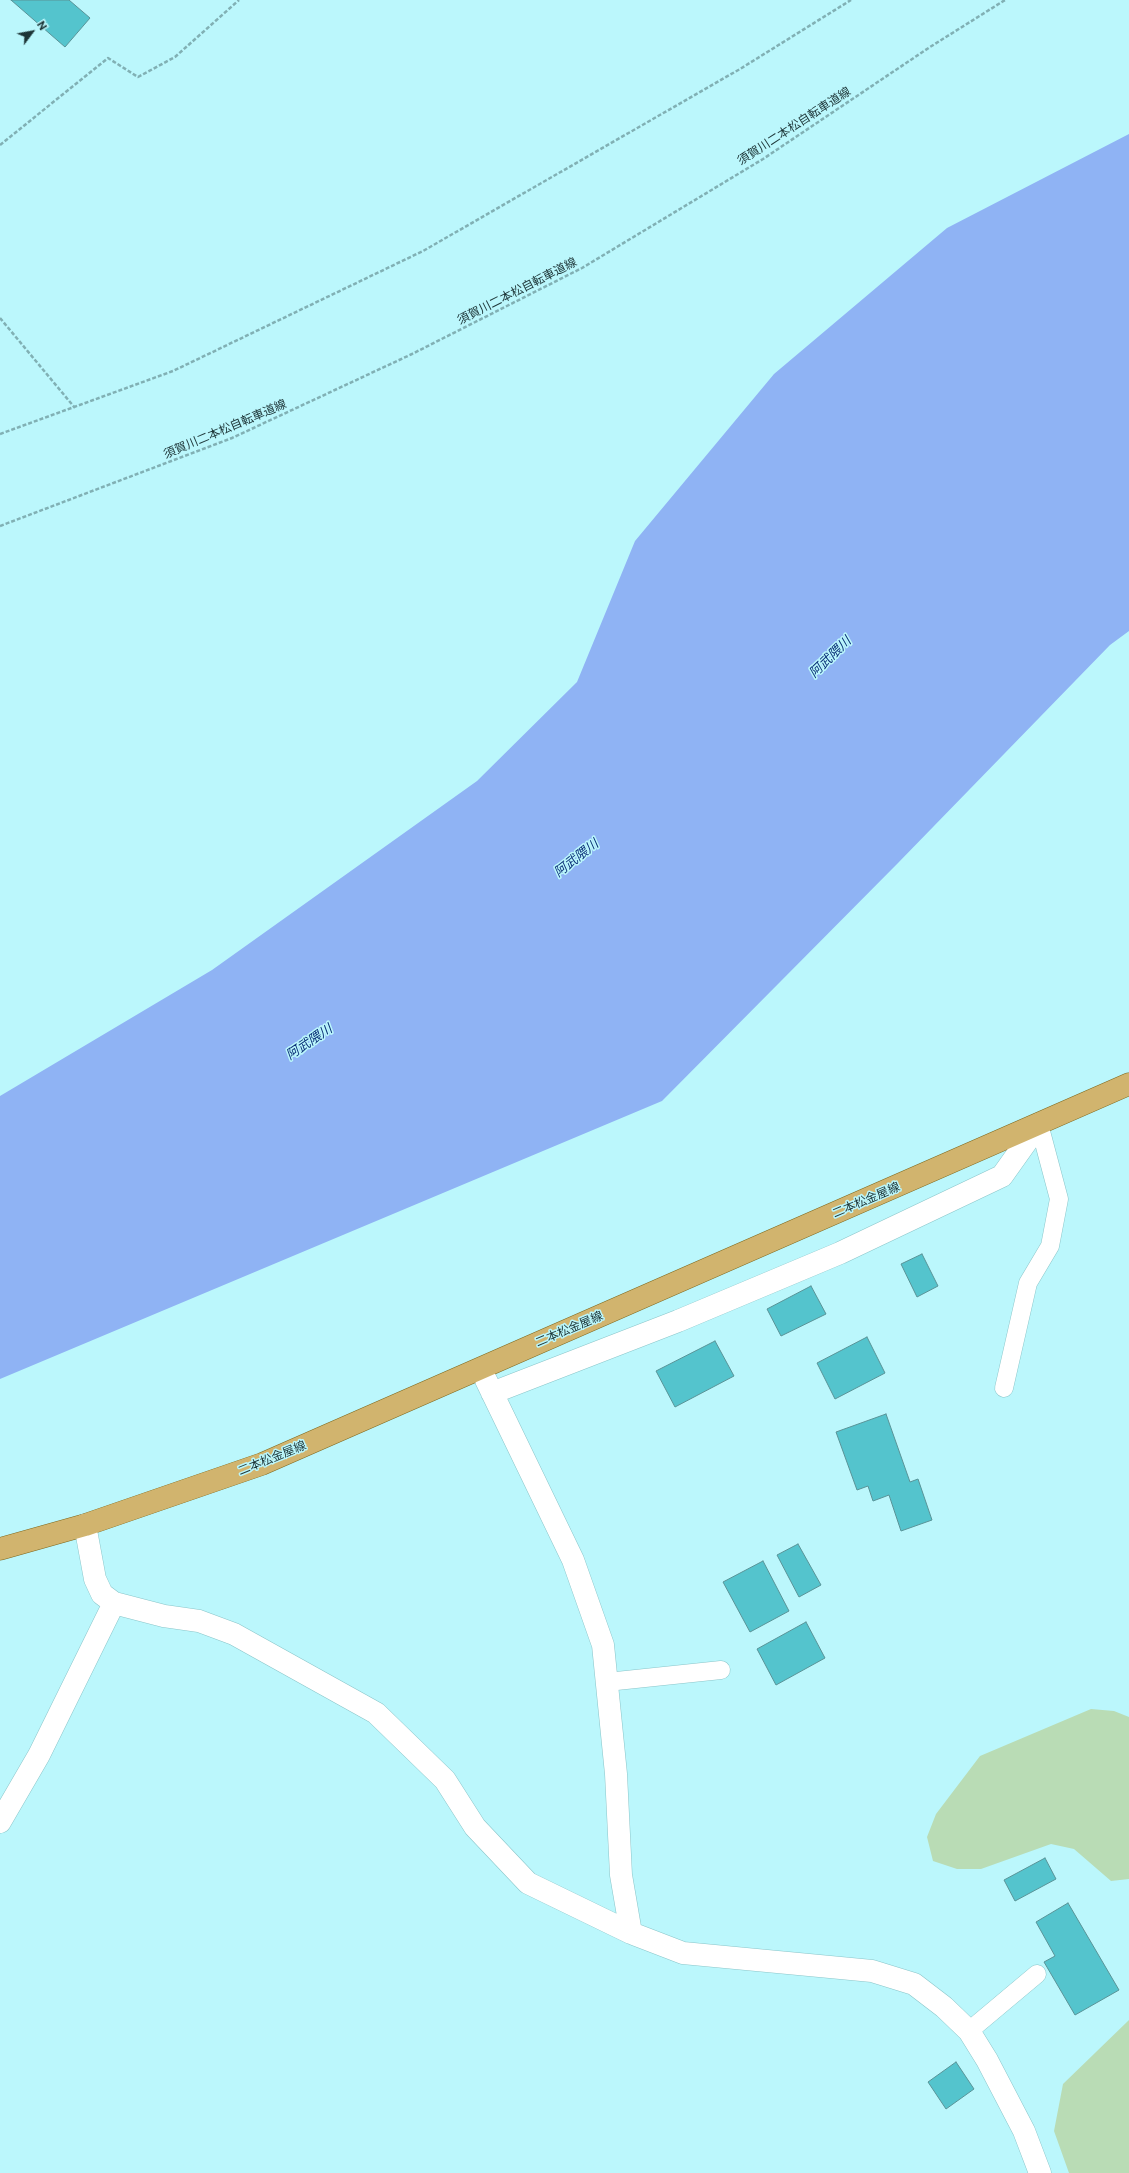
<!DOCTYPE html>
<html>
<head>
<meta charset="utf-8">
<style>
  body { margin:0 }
  #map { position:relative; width:1129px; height:2173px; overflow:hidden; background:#bbf7fc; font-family:Commissioner,sans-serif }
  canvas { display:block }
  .north { position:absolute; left:12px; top:12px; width:40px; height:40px; -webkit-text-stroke:3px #bbf7fc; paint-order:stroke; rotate:58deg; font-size:11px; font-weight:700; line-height:16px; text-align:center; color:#1d3537 }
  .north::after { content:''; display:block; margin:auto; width:14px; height:18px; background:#1d3537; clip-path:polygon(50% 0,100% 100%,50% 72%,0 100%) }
</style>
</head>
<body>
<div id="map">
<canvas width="1129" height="2173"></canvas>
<div class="north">N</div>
</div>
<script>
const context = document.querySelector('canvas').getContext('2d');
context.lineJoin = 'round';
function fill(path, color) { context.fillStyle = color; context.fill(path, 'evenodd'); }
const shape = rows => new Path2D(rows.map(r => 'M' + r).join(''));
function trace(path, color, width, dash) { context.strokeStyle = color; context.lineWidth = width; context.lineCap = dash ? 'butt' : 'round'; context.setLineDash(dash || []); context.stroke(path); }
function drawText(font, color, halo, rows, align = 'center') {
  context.font = font + ' Commissioner,"Noto Sans JP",sans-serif'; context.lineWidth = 3; context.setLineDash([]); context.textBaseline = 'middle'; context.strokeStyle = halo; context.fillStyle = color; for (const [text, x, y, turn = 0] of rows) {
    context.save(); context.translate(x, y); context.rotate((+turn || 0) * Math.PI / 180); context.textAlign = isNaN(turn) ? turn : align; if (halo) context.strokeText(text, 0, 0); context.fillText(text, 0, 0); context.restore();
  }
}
fill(shape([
  [1091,1709,1114,1711,1129,1717,1129,1879,1111,1881,1074,1849,1051,1844,981,1869,957,1869,933,1861,927,1837,936,1814,980,1756],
  [1129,2020,1129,2173,1069,2173,1054,2131,1063,2084]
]), '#b9dcb5');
fill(shape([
  [1129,134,1129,631,1110,645,898,863,662,1101,0,1379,0,1096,212,970,477,781,577,682,635,541,774,374,947,228]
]), '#8fb3f4');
const building = shape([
  [11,0,69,0,90,18,65,47,11,0],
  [922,1254,938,1286,917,1297,901,1264,922,1254],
  [811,1286,826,1314,781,1336,767,1309,811,1286],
  [867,1337,885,1373,835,1399,817,1363,867,1337],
  [715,1341,734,1376,675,1407,656,1371,715,1341],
  [886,1414,910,1482,918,1479,932,1520,901,1531,889,1495,873,1501,868,1486,857,1490,836,1432,886,1414],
  [798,1544,821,1585,799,1597,777,1555,798,1544],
  [763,1561,789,1611,750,1632,723,1582,763,1561],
  [806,1622,825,1658,776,1685,757,1649,806,1622],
  [1045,1858,1056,1879,1015,1901,1004,1880,1045,1858],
  [1068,1903,1119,1990,1075,2015,1044,1962,1055,1956,1036,1922,1068,1903],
  [956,2062,974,2089,946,2109,928,2082,956,2062]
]);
fill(building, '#54c4cd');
trace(building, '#599397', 1);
const service = shape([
  [1004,1388,1028,1283,1050,1246,1059,1199,1039,1124],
  [607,1682,721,1670],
  [969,2031,1037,1974]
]);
const minor = shape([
  [486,1380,573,1560,603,1645,616,1774,621,1875,631,1933],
  [492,1393,678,1321,840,1253,1002,1176,1039,1124],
  [85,1525,95,1579,102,1594,114,1603,164,1616,199,1621,234,1634,376,1713,445,1780,475,1827,528,1883,631,1933,683,1953,872,1971,914,1984,944,2007,969,2031,987,2060,1024,2131,1040,2173],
  [0,1822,39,1755,114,1603]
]);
const primary = shape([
  [0,1549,85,1525,262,1464,1129,1084]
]);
trace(service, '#8ac5c9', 19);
trace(minor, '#8ac5c9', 23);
trace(primary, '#7e671c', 23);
trace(shape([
  [0,145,108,58,138,77,175,57,239,0],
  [0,318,75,408],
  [0,434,173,371,423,251,740,69,851,0],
  [0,526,232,438,412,354,582,268,763,159,930,47,1005,0]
]), '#81b0b4', 2.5, [4, 2]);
trace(service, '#fff', 18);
trace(minor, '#fff', 22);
trace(primary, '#d1b46e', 22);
drawText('12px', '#1d3537', '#bbf7fc', [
  ["須賀川二本松自転車道線",794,126,-33],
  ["須賀川二本松自転車道線",517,291,-27],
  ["須賀川二本松自転車道線",225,429,-23],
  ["二本松金屋線",866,1200,-23],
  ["二本松金屋線",569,1329,-23],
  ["二本松金屋線",272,1458,-22]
]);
drawText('italic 13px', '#092e77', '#bbf7fc', [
  ["阿武隈川",830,657,-44],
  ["阿武隈川",576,858,-38],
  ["阿武隈川",309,1042,-34]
]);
</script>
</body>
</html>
